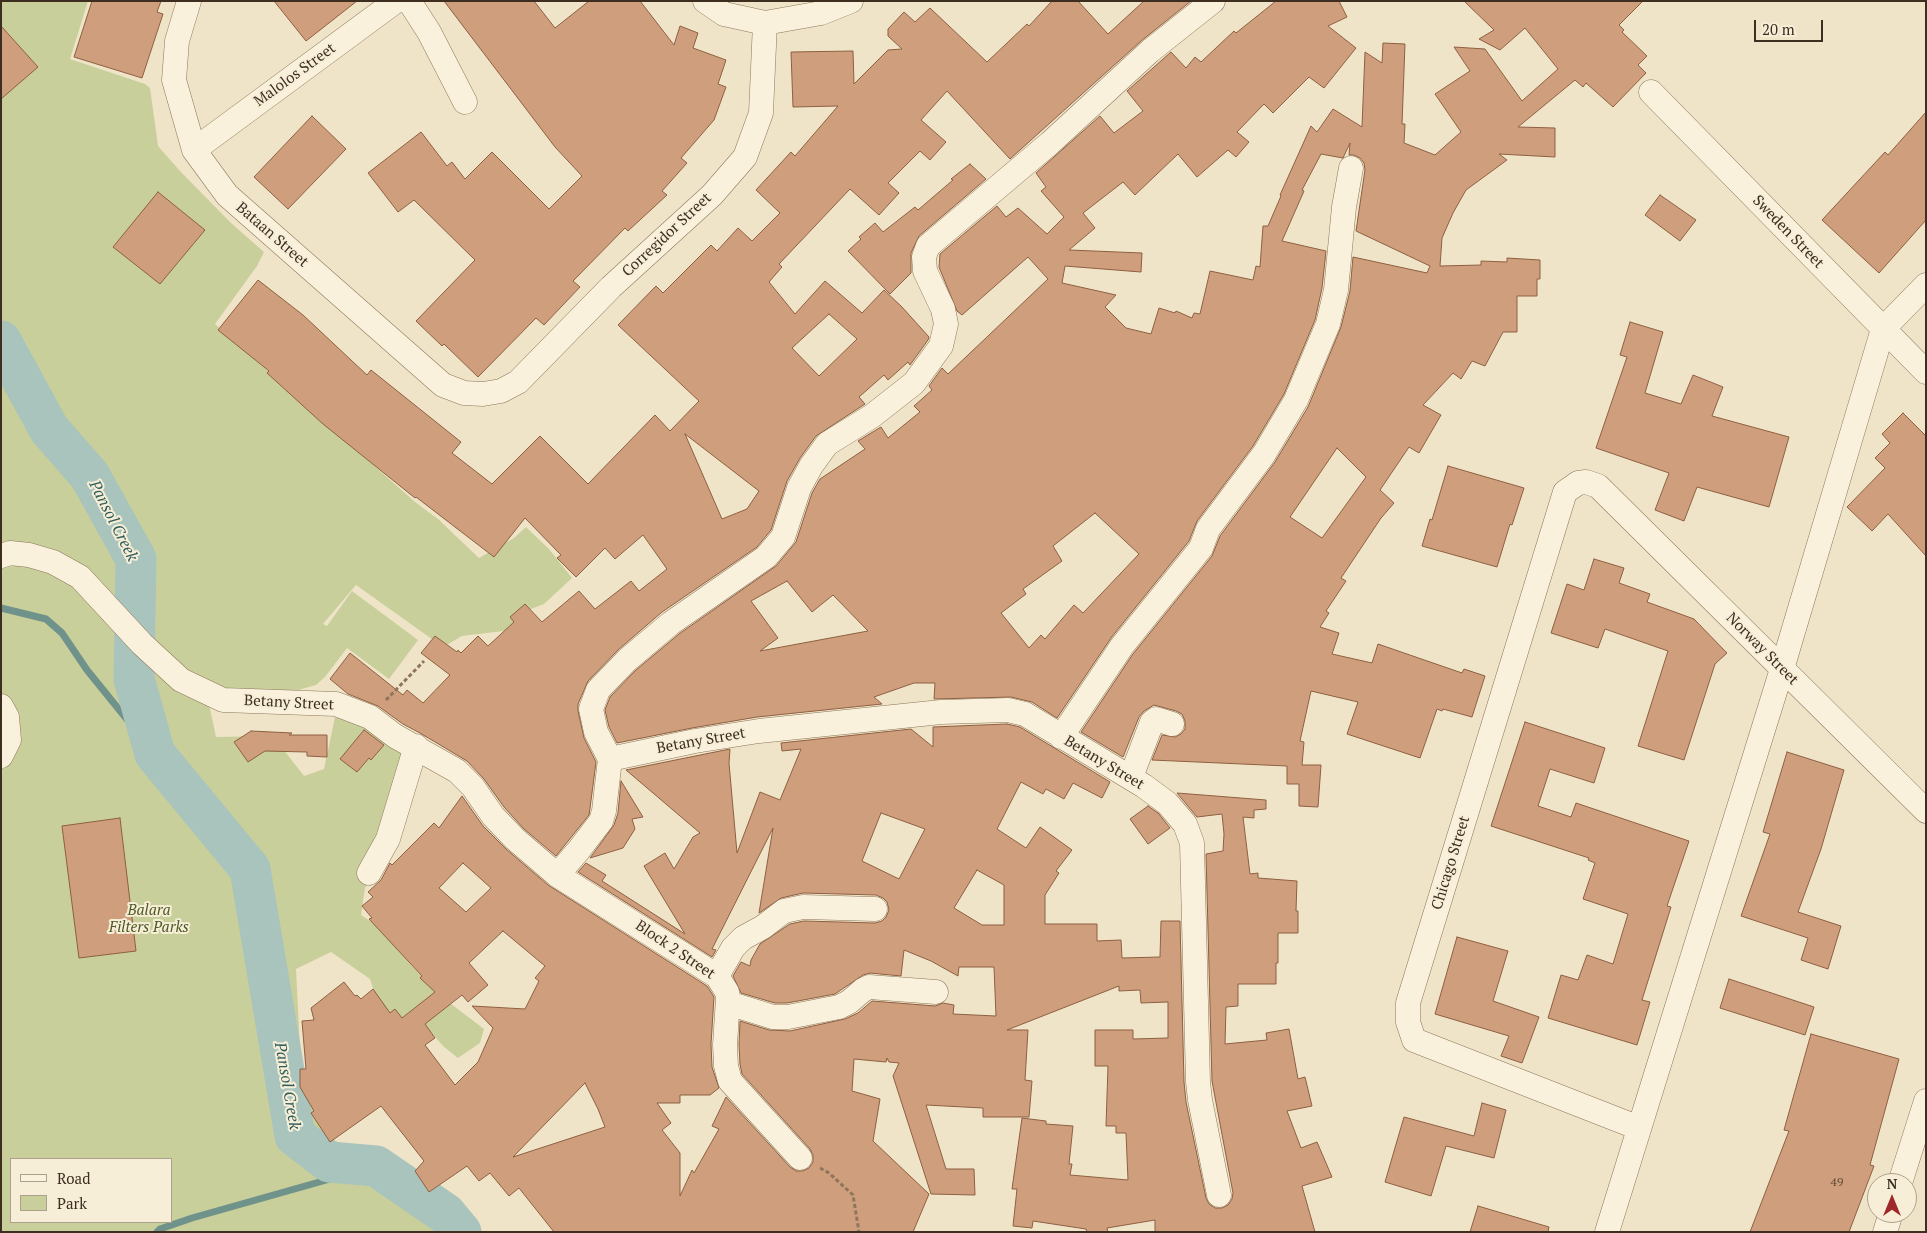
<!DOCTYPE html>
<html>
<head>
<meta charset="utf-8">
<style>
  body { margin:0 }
  #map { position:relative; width:1927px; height:1233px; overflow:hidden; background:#f0e4c8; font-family:"PT Serif",serif }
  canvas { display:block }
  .frame { position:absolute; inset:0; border:2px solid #3d2e20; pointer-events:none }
  .legend { position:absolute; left:10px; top:1158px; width:162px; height:65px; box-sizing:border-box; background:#f7eed8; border:1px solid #ada18e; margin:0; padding:6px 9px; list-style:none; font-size:15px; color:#3d2e20 }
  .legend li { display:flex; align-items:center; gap:10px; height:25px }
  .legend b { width:25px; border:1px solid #ada18e }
  .north { position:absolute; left:1867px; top:1173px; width:50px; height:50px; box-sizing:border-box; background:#f7eed8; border:1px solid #ada18e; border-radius:50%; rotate:0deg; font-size:14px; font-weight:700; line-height:20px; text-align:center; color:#3d2e20 }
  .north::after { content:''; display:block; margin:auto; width:18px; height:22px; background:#9e2a2b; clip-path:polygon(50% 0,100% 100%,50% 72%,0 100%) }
  .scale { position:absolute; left:1754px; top:20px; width:69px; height:22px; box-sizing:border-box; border:2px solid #3d2e20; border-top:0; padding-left:6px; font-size:15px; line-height:18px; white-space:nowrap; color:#3d2e20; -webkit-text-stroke:4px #f7eed8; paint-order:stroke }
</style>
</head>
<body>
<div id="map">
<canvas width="1927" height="1233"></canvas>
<div class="frame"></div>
<ul class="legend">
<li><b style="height:6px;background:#faf1dc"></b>Road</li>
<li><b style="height:14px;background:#c9cf9b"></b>Park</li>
</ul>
<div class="north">N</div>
<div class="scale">20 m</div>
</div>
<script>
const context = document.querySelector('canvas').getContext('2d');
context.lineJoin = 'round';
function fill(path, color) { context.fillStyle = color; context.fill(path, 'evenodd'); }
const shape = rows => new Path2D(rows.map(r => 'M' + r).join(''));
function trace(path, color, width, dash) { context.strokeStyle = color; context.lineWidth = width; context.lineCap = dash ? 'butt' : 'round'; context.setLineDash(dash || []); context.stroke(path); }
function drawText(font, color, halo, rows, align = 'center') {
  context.font = font + ' "PT Serif",serif'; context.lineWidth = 4; context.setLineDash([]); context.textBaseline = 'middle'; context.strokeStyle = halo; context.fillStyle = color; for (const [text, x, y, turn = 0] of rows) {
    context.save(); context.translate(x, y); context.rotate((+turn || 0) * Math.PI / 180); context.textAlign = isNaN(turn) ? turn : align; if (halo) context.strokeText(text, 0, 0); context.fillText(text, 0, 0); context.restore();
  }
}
fill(shape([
  [1,1,88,1,70,59,145,84,150,88,158,146,180,171,231,223,264,252,257,266,215,324,415,502,438,519,479,558,514,538,526,527,549,549,572,578,544,604,523,612,512,630,462,636,443,647,356,585,323,624,327,626,352,591,418,640,389,679,347,648,325,677,316,685,280,695,209,704,216,737,273,736,304,776,324,769,335,717,362,722,404,752,412,801,398,844,365,888,361,915,382,929,409,963,438,994,484,1029,480,1043,458,1058,443,1046,418,1017,398,1030,379,1007,370,979,331,952,296,969,301,1068,328,1115,333,1140,374,1155,442,1232,1,1232],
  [11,1159,171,1159,171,1222,11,1222]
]), '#c9cf9b');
trace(shape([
  [1,608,46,619,62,633,87,670,155,754],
  [157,1232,160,1229,192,1218,376,1166]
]), '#6f938a', 7);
trace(shape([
  [1,341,49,429,90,476,136,559,134,679,155,754,250,869,295,1136,329,1162,376,1166,446,1214,461,1232]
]), '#a9c4bc', 41);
const building = shape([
  [92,1,161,1,157,12,163,14,142,78,74,57,92,1],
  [274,1,357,1,306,41,274,1],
  [444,1,534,1,555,28,589,1,640,1,674,45,680,26,698,33,693,48,726,60,718,84,726,87,714,120,681,158,687,163,662,191,667,195,628,231,625,228,573,281,580,287,544,325,536,318,478,377,444,344,442,346,416,321,475,260,414,200,398,212,368,173,421,132,447,166,452,162,465,179,492,152,549,209,582,176,555,147,444,1],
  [1052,1,1078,1,1108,34,1144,1,1191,1,1141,41,1010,159,947,91,921,120,946,142,930,160,920,151,888,183,899,193,879,215,850,189,779,264,782,267,769,282,795,314,825,281,862,313,884,290,902,307,929,337,928,340,910,365,908,362,888,380,884,375,859,397,865,404,816,436,800,458,787,481,771,530,757,547,662,612,618,650,588,681,578,704,578,711,584,738,596,762,590,808,589,815,556,856,524,829,504,807,484,779,467,761,420,733,403,724,378,706,348,694,330,679,350,653,403,695,407,690,423,703,450,675,421,653,435,636,457,652,458,650,461,653,478,636,488,646,514,622,510,617,525,604,542,622,579,591,595,609,631,581,639,591,667,569,643,535,615,559,605,548,576,577,557,558,561,555,525,518,494,557,416,497,415,498,323,424,267,373,269,371,218,330,258,280,303,315,367,375,371,370,461,442,452,453,492,484,540,436,588,484,655,415,670,431,699,401,618,325,656,286,663,293,711,245,717,251,738,228,752,241,780,213,756,190,791,152,795,156,838,106,793,107,791,52,853,51,854,84,888,50,902,49,888,36,888,29,904,12,915,22,930,8,987,62,1027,24,1029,26,1052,1],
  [829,314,857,339,819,376,792,348,829,314],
  [685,434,759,491,747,509,722,519,685,434],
  [1276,1,1339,1,1347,17,1328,26,1356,48,1324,88,1309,77,1273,113,1264,104,1237,132,1249,142,1236,157,1228,150,1197,177,1178,154,1135,195,1123,182,1083,213,1095,228,1069,250,1142,253,1141,272,1065,266,1062,283,1116,295,1105,307,1126,328,1151,334,1159,308,1175,313,1176,311,1192,318,1194,313,1200,314,1210,271,1253,280,1256,266,1260,267,1263,226,1268,226,1281,196,1280,195,1311,126,1317,132,1333,109,1362,127,1365,52,1382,63,1383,43,1405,44,1402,124,1405,124,1404,143,1435,155,1461,132,1435,94,1470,71,1454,47,1485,49,1522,101,1558,69,1525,28,1500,50,1479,39,1494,30,1464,1,1643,1,1619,25,1624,30,1622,32,1647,56,1638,65,1646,73,1613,107,1586,83,1583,87,1575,80,1518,127,1555,128,1555,157,1499,154,1507,160,1466,190,1453,213,1442,238,1440,266,1481,265,1481,261,1507,262,1507,258,1540,260,1540,279,1537,279,1537,296,1517,296,1517,332,1503,332,1485,366,1472,361,1461,379,1453,373,1423,405,1441,415,1419,453,1409,447,1380,490,1394,503,1381,518,1341,578,1346,581,1326,611,1329,613,1320,627,1339,633,1332,654,1372,663,1378,644,1462,673,1464,669,1485,676,1472,717,1443,709,1442,711,1437,709,1420,758,1347,734,1358,702,1311,691,1300,741,1304,742,1302,765,1321,765,1318,807,1299,806,1299,784,1287,784,1287,766,1152,760,1162,735,1175,737,1181,734,1185,729,1185,721,1182,714,1176,711,1154,705,1144,711,1139,717,1123,757,1081,732,1133,654,1212,556,1220,536,1275,462,1308,407,1341,327,1350,291,1353,257,1427,273,1430,266,1356,231,1365,170,1364,163,1360,158,1354,155,1349,155,1350,143,1343,158,1321,154,1302,190,1304,191,1282,241,1326,251,1322,288,1315,320,1284,394,1253,446,1197,521,1189,541,1111,638,1057,718,1032,702,1011,697,934,699,935,683,914,683,874,697,882,704,757,717,692,728,617,743,609,727,605,710,610,697,636,670,679,634,776,566,796,542,812,493,820,479,865,449,858,441,881,427,888,438,920,412,914,406,932,390,929,386,942,368,948,374,1048,279,1028,257,962,315,957,311,939,267,940,254,997,206,1006,217,1018,208,1047,234,1064,217,1041,191,1046,187,1036,173,1100,116,1114,133,1143,111,1127,91,1171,52,1186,68,1195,57,1201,62,1234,31,1236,33,1276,1],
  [1337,448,1366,477,1322,538,1290,517,1337,448],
  [1095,513,1139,554,1083,613,1074,605,1045,639,1041,635,1029,648,1001,613,1026,594,1023,589,1062,561,1053,546,1095,513],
  [787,581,812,612,833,595,868,631,760,651,778,638,751,601,787,581],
  [1,26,38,67,1,99,1,26],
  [1926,112,1926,220,1879,273,1822,220,1885,152,1888,155,1926,112],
  [312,116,346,149,288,209,254,177,312,116],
  [970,164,986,179,919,236,911,253,911,273,890,294,848,251,861,239,859,237,875,223,883,232,915,207,918,210,953,180,951,179,970,164],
  [158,192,205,230,160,284,113,247,158,192],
  [1660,195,1696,220,1680,241,1645,215,1660,195],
  [1630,322,1663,332,1645,393,1681,404,1693,375,1723,387,1712,416,1789,437,1769,507,1697,487,1684,521,1655,510,1669,473,1596,448,1627,357,1620,355,1630,322],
  [1903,413,1926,436,1926,556,1888,514,1872,531,1847,507,1885,468,1875,458,1890,443,1882,434,1903,413],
  [1448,466,1524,488,1512,525,1510,524,1497,567,1422,546,1430,519,1432,520,1448,466],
  [1594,559,1624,568,1619,583,1650,594,1647,602,1694,619,1727,653,1715,664,1684,760,1638,746,1668,651,1605,629,1598,648,1551,633,1567,584,1584,590,1594,559],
  [1525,722,1605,748,1594,783,1550,769,1538,806,1571,817,1576,803,1689,841,1667,906,1671,907,1642,1000,1650,1002,1637,1045,1548,1018,1561,975,1578,980,1587,955,1613,964,1628,914,1583,899,1595,863,1588,860,1589,858,1491,826,1525,722],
  [1007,724,1020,727,1110,782,1102,798,1073,783,1064,799,1046,789,1043,794,1021,782,997,829,1026,848,1040,827,1072,850,1056,871,1059,873,1045,895,1045,924,1097,924,1097,941,1121,940,1122,958,1160,957,1161,921,1180,921,1184,1082,1186,1102,1206,1198,1209,1204,1215,1208,1222,1208,1228,1205,1232,1199,1233,1193,1212,1081,1206,854,1223,851,1224,834,1222,814,1197,817,1177,793,1266,800,1266,809,1254,810,1254,818,1243,817,1250,874,1258,873,1258,878,1297,881,1296,911,1298,911,1298,933,1278,933,1278,963,1276,963,1276,984,1238,984,1238,1006,1226,1007,1225,1044,1267,1040,1266,1033,1289,1029,1298,1079,1305,1077,1312,1106,1287,1111,1301,1148,1317,1142,1332,1177,1302,1186,1315,1232,1155,1232,1155,1220,1107,1228,1108,1232,1087,1232,1086,1229,1033,1221,1032,1228,1013,1226,1017,1189,1012,1189,1022,1118,1046,1121,1046,1124,1073,1126,1069,1164,1072,1164,1070,1175,1128,1180,1126,1133,1116,1133,1116,1126,1106,1126,1108,1066,1095,1066,1095,1030,1133,1030,1133,1039,1168,1038,1168,1002,1141,1003,1140,990,1119,991,1119,986,1007,1030,1028,1030,1025,1080,1032,1081,1029,1117,983,1117,983,1108,926,1105,946,1169,974,1169,975,1195,931,1194,893,1076,899,1063,889,1062,887,1058,886,1062,854,1059,852,1091,880,1099,873,1141,929,1194,913,1232,554,1232,519,1188,509,1196,490,1173,479,1181,467,1166,429,1192,415,1171,424,1161,381,1106,330,1142,311,1113,314,1111,300,1087,300,1069,306,1069,302,1021,314,1020,311,1008,344,982,355,996,357,995,361,999,373,989,390,1013,395,1009,402,1018,435,992,420,978,422,976,369,919,372,918,362,906,373,897,368,892,381,880,390,863,392,865,434,823,439,828,462,796,483,826,506,849,548,885,707,986,714,997,711,1044,712,1067,719,1088,710,1095,680,1095,680,1103,657,1103,671,1123,662,1130,680,1153,680,1196,692,1170,694,1173,719,1129,712,1126,726,1097,790,1167,796,1171,803,1171,809,1168,813,1162,813,1155,810,1149,742,1074,740,1064,739,1045,740,1021,769,1030,790,1031,845,1019,858,1013,872,1001,935,1006,943,1003,954,1005,953,1014,996,1016,994,967,959,967,958,976,931,961,904,950,901,976,870,973,863,975,835,994,787,1003,775,1003,741,993,733,976,741,962,750,966,751,960,760,944,790,924,804,921,875,923,882,921,886,917,889,910,887,902,883,898,876,895,803,893,781,898,759,913,773,828,712,949,716,950,712,957,578,872,586,863,606,875,602,881,685,934,644,866,665,853,674,869,693,837,700,833,626,770,730,749,729,763,737,853,760,792,780,800,801,749,782,751,781,743,911,729,933,747,933,727,1007,724],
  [881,813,925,829,899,879,862,861,881,813],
  [463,863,491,888,466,912,439,888,463,863],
  [977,870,1004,885,1004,925,982,925,954,908,977,870],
  [503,931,545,966,535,978,539,981,525,1009,472,1006,493,1028,478,1062,455,1085,425,1045,435,1038,425,1024,462,995,468,1002,488,985,469,963,503,931],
  [585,1083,598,1109,605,1127,513,1157,585,1083],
  [364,730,384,745,371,760,369,758,357,772,340,759,364,730],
  [251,731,292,733,289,735,327,735,327,757,307,756,307,752,265,751,248,762,234,742,251,731],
  [1787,752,1844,770,1821,849,1798,912,1841,926,1828,969,1801,960,1808,938,1741,916,1770,834,1763,832,1787,752],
  [621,781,643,817,632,819,635,829,623,848,590,858,614,825,618,813,621,781],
  [1148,806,1158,813,1170,828,1148,844,1130,819,1148,806],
  [120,818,136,951,79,958,62,826,120,818],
  [1457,937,1508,951,1493,1001,1539,1017,1522,1063,1501,1056,1509,1036,1435,1014,1457,937],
  [1729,979,1814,1007,1805,1035,1720,1008,1729,979],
  [1811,1034,1899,1059,1870,1165,1874,1166,1849,1232,1750,1232,1789,1131,1784,1130,1811,1034],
  [1482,1103,1506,1110,1494,1158,1446,1146,1431,1196,1385,1182,1404,1117,1474,1136,1482,1103],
  [1478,1206,1549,1227,1548,1232,1470,1232,1478,1206]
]);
fill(building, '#cf9f7d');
trace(building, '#8d5f41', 1);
const street = shape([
  [189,1,177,41,174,80,194,150,227,195,443,385,464,393,483,394,501,391,518,382,611,287,712,195,745,157,761,113,765,23],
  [409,1,429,32,465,102],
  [705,1,724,14,765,23,821,13,851,1],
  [1651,92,1926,372],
  [194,150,396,1],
  [1,556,10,553,29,555,53,562,80,577,142,644,181,680,223,700,336,704,370,717,395,736,457,771,473,787,493,816,515,839,557,875,578,851,601,821,604,811,610,759],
  [1,706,7,717,9,740,1,756],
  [1061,737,1122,646,1201,548,1208,529,1264,454,1296,400,1328,324,1336,290,1344,207,1351,168],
  [610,759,596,732,591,709,598,690,627,660,671,623,766,557,783,537,799,488,811,466,827,444,872,416,914,383,941,346,946,324,943,309,925,271,924,257,928,246,1050,143,1150,51,1213,1],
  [610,759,695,741,759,731,941,712,1008,710,1025,714,1144,786,1167,803,1185,824,1192,843,1198,1082,1200,1100,1219,1195],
  [1131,777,1152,722,1156,719,1172,724],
  [369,873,388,839,416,746],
  [557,875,717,976,727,992,728,998,725,1045,726,1066,730,1081,800,1158],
  [717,976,733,948,743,938,763,927,784,911,803,907,875,909],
  [728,1003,773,1017,788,1017,839,1007,849,1002,863,990,869,987,936,992],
  [1639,1128,1414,1040,1408,1022,1408,1003,1565,492,1578,483,1586,482,1598,486,1926,811],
  [1900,1183,1926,1101],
  [1607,1232,1782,669,1883,329,1926,285],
  [1885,1232,1891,1213]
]);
trace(street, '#8d765c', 25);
trace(shape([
  [386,700,424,661],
  [820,1168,829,1173,853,1195,859,1232]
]), '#8d765c', 3, [4, 2.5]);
trace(street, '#faf1dc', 24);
drawText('12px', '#624a37', null, [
  ["49",1837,1183]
]);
drawText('15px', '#3d2e20', '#f7eed8', [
  ["Malolos Street",295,75,-36],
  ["Sweden Street",1788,232,46],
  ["Bataan Street",272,235,41],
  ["Corregidor Street",667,235,-43],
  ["Norway Street",1762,649,45],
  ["Betany Street",289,703,3],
  ["Betany Street",701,741,-10],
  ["Betany Street",1104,763,31],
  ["Chicago Street",1451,863,-73],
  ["Block 2 Street",675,950,34]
]);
drawText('italic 15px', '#4d5a26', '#f7eed8', [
  ["Balara",149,911],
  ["Filters Parks",149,928]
]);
drawText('italic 16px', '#2f5d5a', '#f7eed8', [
  ["Pansol Creek",113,521,63],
  ["Pansol Creek",287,1086,80]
]);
</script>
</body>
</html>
